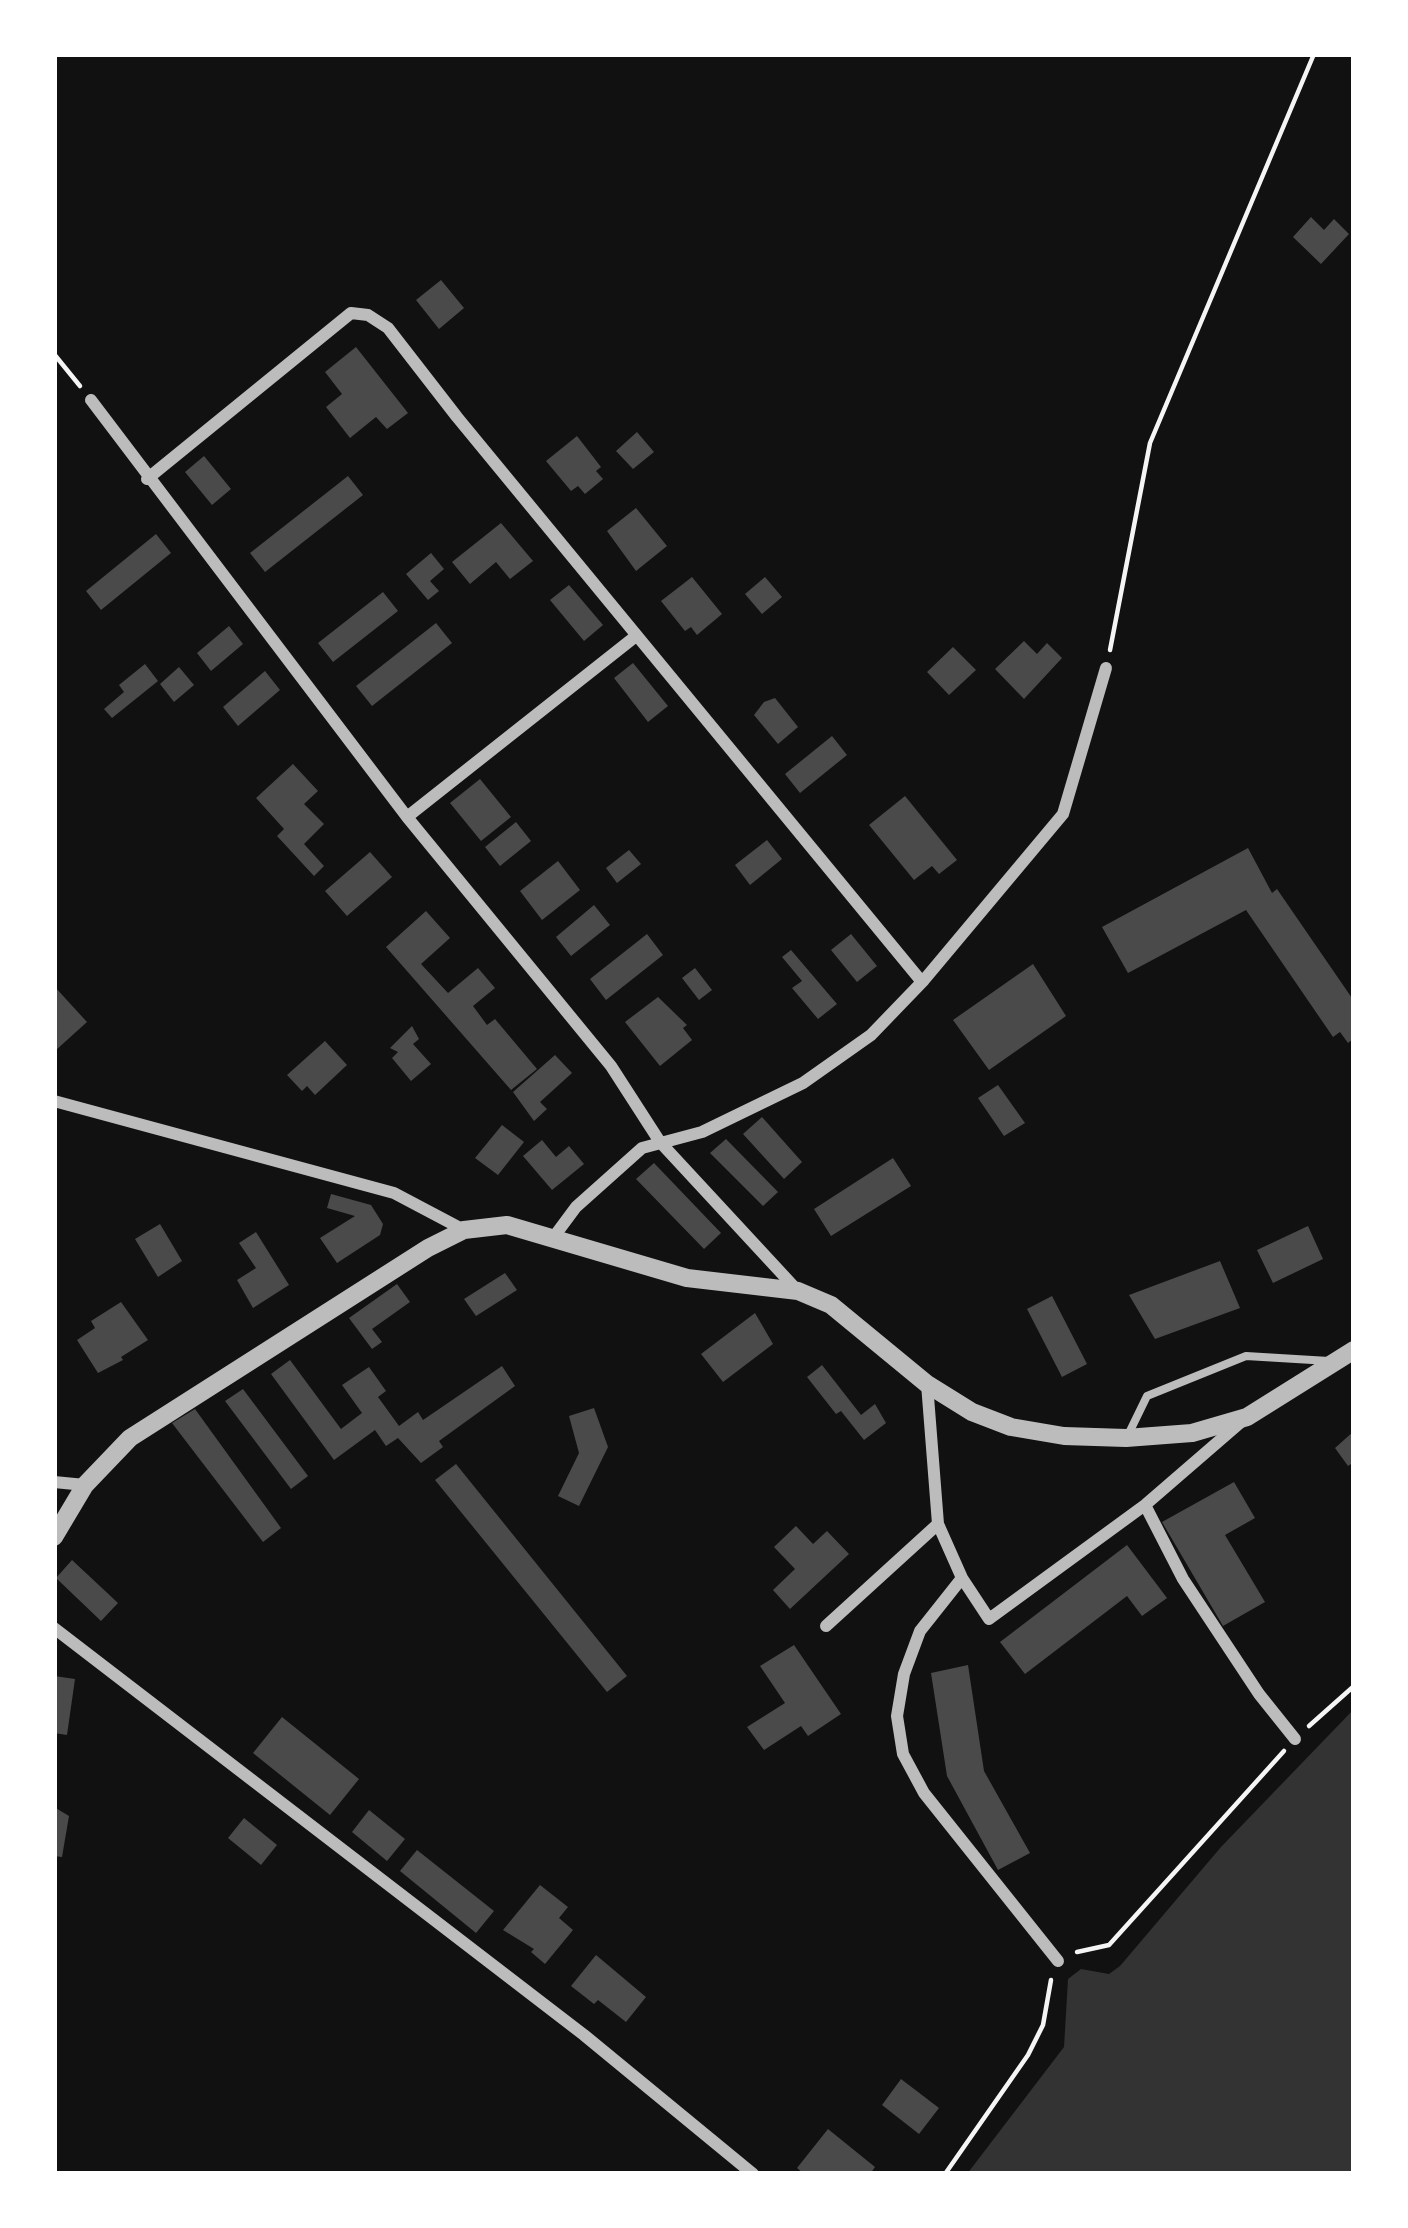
<!DOCTYPE html>
<html>
<head>
<meta charset="utf-8">
<style>
  body { margin:0 }
  #map { position:relative; width:1408px; height:2228px; overflow:hidden; background:#111; font-family:Commissioner,sans-serif }
  canvas { display:block }
  .frame { position:absolute; inset:0; border:57px solid #fff; pointer-events:none }
</style>
</head>
<body>
<div id="map">
<canvas width="1408" height="2228"></canvas>
<div class="frame"></div>
</div>
<script>
const context = document.querySelector('canvas').getContext('2d');
context.lineJoin = 'round';
function fill(path, color) { context.fillStyle = color; context.fill(path, 'evenodd'); }
const shape = rows => new Path2D(rows.map(r => 'M' + r).join(''));
function trace(path, color, width, dash) { context.strokeStyle = color; context.lineWidth = width; context.lineCap = dash ? 'butt' : 'round'; context.setLineDash(dash || []); context.stroke(path); }
fill(shape([
  [1354,1709,1354,2174,967,2174,1064,2047,1068,1979,1081,1969,1109,1974,1120,1966,1221,1847]
]), '#333');
fill(shape([
  [1311,217,1324,230,1334,219,1349,234,1321,264,1293,237],
  [441,280,464,308,439,329,416,300],
  [356,347,408,413,387,429,376,417,350,438,326,407,342,394,325,372],
  [637,432,654,452,633,469,616,451],
  [577,436,601,467,596,471,603,479,585,494,578,486,571,491,546,461],
  [204,456,231,489,212,505,185,472],
  [348,476,363,495,265,572,250,553],
  [636,508,667,546,636,571,607,531],
  [501,523,533,561,510,579,496,562,470,584,452,562],
  [156,534,171,553,101,610,86,591],
  [431,553,444,569,430,581,439,591,428,600,406,574],
  [692,577,722,614,697,635,691,627,685,631,661,601],
  [765,577,782,597,762,614,745,594],
  [569,585,603,625,584,641,550,600],
  [383,592,398,611,333,662,318,643],
  [436,623,452,643,372,706,356,686],
  [229,626,243,644,211,671,197,653],
  [1024,641,1037,654,1047,643,1062,658,1024,699,995,669],
  [953,647,976,670,949,695,927,672],
  [633,663,668,706,648,722,614,678],
  [145,664,158,681,112,718,104,709,124,692,119,685],
  [179,667,194,685,174,702,160,684],
  [265,671,280,690,238,726,223,707],
  [775,698,798,727,778,744,754,715,764,702],
  [832,736,847,755,800,793,785,774],
  [293,764,318,791,304,804,324,824,304,844,324,866,314,876,277,836,284,829,256,798],
  [480,779,511,817,481,841,450,803],
  [905,796,957,860,939,874,932,866,914,880,869,825],
  [516,822,531,841,500,866,485,847],
  [767,840,782,859,750,885,735,865],
  [1248,848,1272,893,1277,889,1354,1001,1354,1038,1348,1043,1340,1032,1333,1037,1246,910,1128,973,1102,927],
  [629,850,641,864,617,883,606,868],
  [370,852,392,877,347,916,325,891],
  [558,861,580,890,542,920,520,891],
  [594,905,610,925,571,956,556,937],
  [426,911,450,938,421,964,448,993,478,968,495,988,473,1006,487,1025,495,1019,537,1069,511,1090,386,947],
  [647,934,663,955,606,1000,590,979],
  [851,934,877,966,857,982,831,950],
  [791,950,837,1004,818,1019,792,988,802,981,782,957],
  [1033,964,1066,1016,989,1070,953,1020],
  [695,968,712,990,699,1000,682,978],
  [54,986,87,1022,56,1050,54,1047],
  [658,997,687,1025,683,1028,692,1040,660,1066,625,1022],
  [412,1026,419,1039,413,1044,431,1064,411,1081,392,1058,398,1052,390,1048],
  [325,1041,347,1065,315,1095,307,1086,302,1091,287,1075],
  [555,1055,572,1073,540,1102,547,1109,534,1121,513,1092],
  [998,1085,1025,1123,1004,1136,978,1098],
  [762,1117,802,1162,784,1179,743,1134],
  [502,1125,524,1142,498,1175,475,1158],
  [726,1139,778,1192,763,1206,710,1153],
  [542,1140,556,1157,569,1146,584,1164,552,1190,523,1156],
  [893,1158,911,1186,831,1236,814,1209],
  [654,1163,721,1233,704,1249,636,1179],
  [331,1194,371,1205,383,1224,380,1235,337,1263,320,1238,355,1216,327,1208],
  [160,1224,182,1261,158,1277,135,1239],
  [1308,1226,1323,1259,1273,1283,1257,1250],
  [256,1232,289,1285,253,1308,237,1280,256,1268,239,1243],
  [1220,1261,1240,1308,1155,1339,1129,1295],
  [505,1273,517,1290,476,1316,464,1299],
  [397,1284,410,1302,372,1329,382,1342,372,1349,349,1318],
  [1052,1296,1087,1364,1062,1377,1027,1309],
  [121,1302,148,1340,121,1357,123,1360,98,1373,77,1340,95,1328,91,1321],
  [755,1313,773,1344,723,1382,701,1354],
  [290,1360,341,1429,362,1413,342,1385,369,1367,386,1391,378,1397,399,1426,418,1412,423,1420,502,1366,515,1386,439,1441,443,1447,421,1463,398,1438,386,1446,375,1430,334,1460,271,1374],
  [822,1365,861,1415,875,1404,886,1423,864,1440,841,1411,836,1414,807,1377],
  [243,1389,308,1476,291,1489,225,1401],
  [594,1408,608,1447,579,1506,558,1496,579,1453,569,1416],
  [195,1409,281,1528,263,1542,172,1423],
  [1354,1431,1354,1462,1348,1466,1335,1448],
  [456,1464,627,1676,607,1692,435,1480],
  [1234,1482,1255,1518,1225,1535,1265,1602,1223,1626,1162,1522],
  [796,1526,813,1544,827,1531,849,1554,790,1609,773,1590,795,1569,774,1547],
  [1127,1545,1167,1598,1142,1616,1127,1596,1025,1674,1000,1642],
  [72,1560,118,1603,101,1621,56,1578],
  [794,1645,841,1714,808,1736,801,1726,764,1750,747,1727,785,1703,760,1666],
  [968,1665,984,1771,1030,1853,998,1870,947,1776,931,1673],
  [54,1676,75,1679,67,1735,54,1733],
  [282,1717,359,1779,330,1815,253,1753],
  [54,1807,69,1816,62,1857,54,1856],
  [369,1810,405,1839,387,1861,352,1832],
  [244,1818,277,1845,261,1865,228,1838],
  [417,1850,494,1911,476,1933,400,1871],
  [540,1885,568,1907,559,1918,573,1930,545,1964,531,1952,534,1949,503,1930],
  [596,1955,646,1997,626,2022,598,2000,594,2004,571,1986],
  [901,2079,939,2108,919,2134,882,2105],
  [828,2129,875,2167,870,2174,804,2174,797,2168]
]), '#4a4a4a');
trace(shape([
  [54,354,80,386],
  [1110,650,1150,443,1314,54],
  [1309,1726,1354,1686],
  [1077,1952,1109,1945,1284,1751],
  [945,2174,1028,2055,1043,2025,1051,1980]
]), '#f5f5f5', 4.5);
trace(shape([
  [1129,1433,1147,1396,1246,1356,1329,1361]
]), '#bcbcbc', 8);
trace(shape([
  [91,400,407,817,611,1066,660,1142,797,1290],
  [147,479,351,313,368,315,388,328,457,417,922,982],
  [407,817,636,636],
  [54,1101,394,1193,464,1230],
  [553,1238,576,1207,642,1148,702,1132,803,1083,871,1035,924,980,1063,814,1106,668],
  [54,1482,85,1485],
  [1145,1505,1183,1579,1259,1694,1295,1739],
  [938,1524,962,1578,989,1619,1145,1505,1241,1422],
  [962,1578,920,1631,904,1674,897,1716,903,1754,924,1793,1058,1961],
  [826,1626,938,1524,927,1384],
  [54,1628,584,2035,753,2174]
]), '#bcbcbc', 12);
trace(shape([
  [54,1537,85,1485,130,1438,428,1248,464,1230,507,1225,687,1278,798,1291,831,1305,927,1384,972,1412,1011,1427,1064,1436,1126,1438,1192,1433,1247,1417,1354,1350]
]), '#bcbcbc', 18);
</script>
</body>
</html>
